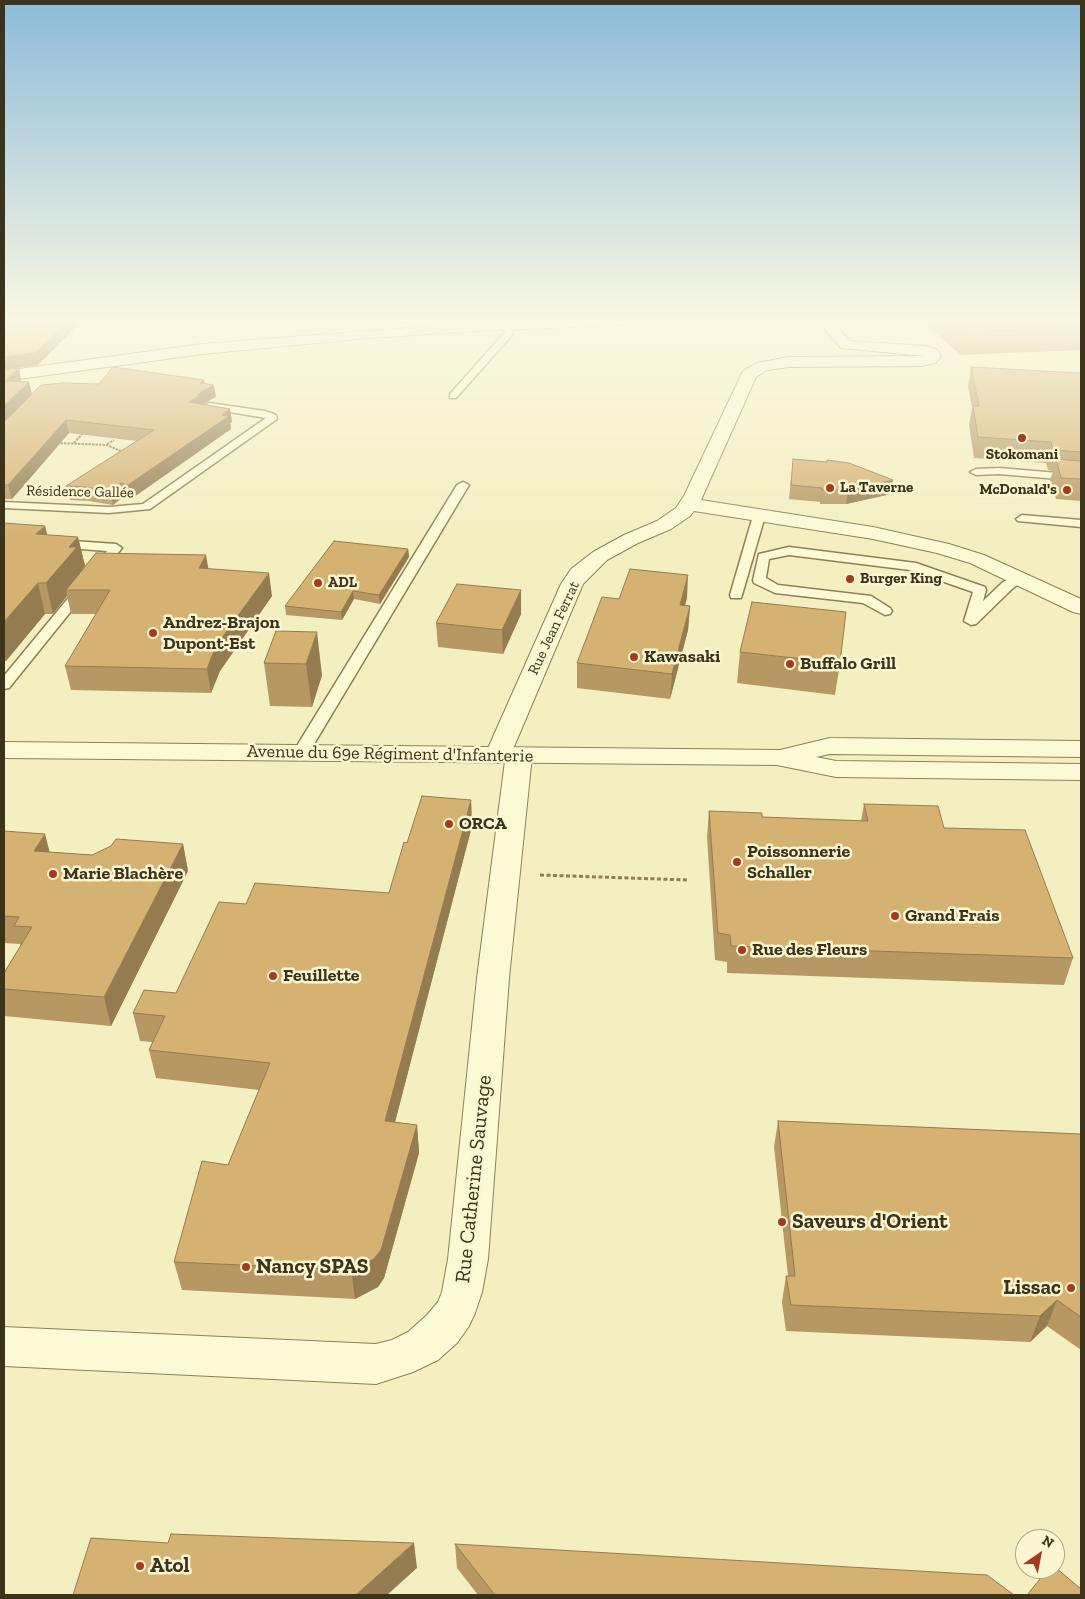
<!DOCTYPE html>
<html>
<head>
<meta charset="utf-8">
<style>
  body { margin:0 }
  #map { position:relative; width:1085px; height:1599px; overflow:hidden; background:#f3efc1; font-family:"Zilla Slab",serif }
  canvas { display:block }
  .frame { position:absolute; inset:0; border:5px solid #3c331c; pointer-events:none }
  .north { position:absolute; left:1015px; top:1529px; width:50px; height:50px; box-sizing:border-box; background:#f9f6d1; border:1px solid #ada889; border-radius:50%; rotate:33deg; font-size:14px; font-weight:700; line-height:20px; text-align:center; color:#3c331c }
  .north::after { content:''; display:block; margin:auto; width:18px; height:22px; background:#a43b1f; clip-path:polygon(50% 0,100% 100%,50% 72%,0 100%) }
</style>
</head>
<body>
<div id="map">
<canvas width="1085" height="1599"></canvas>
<div class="frame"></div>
<div class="north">N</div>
</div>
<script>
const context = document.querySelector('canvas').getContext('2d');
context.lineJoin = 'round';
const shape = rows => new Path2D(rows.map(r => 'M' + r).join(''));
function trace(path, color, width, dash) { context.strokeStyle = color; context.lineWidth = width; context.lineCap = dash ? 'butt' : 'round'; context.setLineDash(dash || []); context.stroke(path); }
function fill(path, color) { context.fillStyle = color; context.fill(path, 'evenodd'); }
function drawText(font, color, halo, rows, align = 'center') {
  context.font = font + ' "Zilla Slab",serif'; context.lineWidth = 5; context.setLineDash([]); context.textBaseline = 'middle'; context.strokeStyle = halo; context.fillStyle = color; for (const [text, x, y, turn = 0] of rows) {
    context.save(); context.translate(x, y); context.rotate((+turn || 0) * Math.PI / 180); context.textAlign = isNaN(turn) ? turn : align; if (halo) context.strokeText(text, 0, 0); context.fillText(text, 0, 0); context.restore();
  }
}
const service = shape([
  [508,323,512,326,513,334,456,398,450,398,450,394,505,332,504,326,508,323],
  [209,403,265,411,276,415,277,419,150,509,109,513,4,508,4,502,109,507,143,504,266,418,205,408,204,406,209,403],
  [999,468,1081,475,1081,481,999,474,976,475,970,472,976,469,999,468],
  [463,482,469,485,308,754,305,757,295,757,292,754,457,485,463,482],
  [759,512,765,516,742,595,741,598,731,598,730,595,753,516,759,512],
  [1022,515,1081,520,1081,527,1018,521,1016,519,1022,515],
  [59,540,116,544,122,548,9,688,4,689,4,676,107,551,55,547,53,544,59,540],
  [789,547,916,563,985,587,986,590,983,601,1003,582,1017,575,1025,575,1027,578,1013,588,976,624,971,625,964,621,973,592,910,570,789,555,769,559,766,578,778,585,871,596,890,608,892,611,890,614,885,615,863,603,775,593,754,583,753,580,759,554,789,547]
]);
const minor = shape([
  [815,318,830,318,850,341,926,346,937,350,941,357,935,363,921,366,788,367,767,370,756,377,701,500,873,527,949,544,984,555,1081,599,1081,614,1073,612,970,563,937,553,873,539,694,511,690,516,671,529,638,543,607,560,583,584,513,749,519,748,528,750,532,756,509,978,488,1259,482,1292,475,1313,469,1326,457,1343,438,1360,413,1372,376,1384,4,1366,4,1327,376,1344,392,1340,408,1332,427,1315,438,1302,442,1292,448,1259,477,978,505,761,498,763,489,761,485,755,561,584,571,569,593,552,624,535,657,521,676,508,684,496,743,371,757,363,788,357,925,356,841,348,815,318]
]);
const tertiary = shape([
  [581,318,695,318,688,322,456,332,358,339,203,354,4,381,4,371,203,344,456,324,581,318],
  [830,738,1081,741,1081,757,830,754,816,757,836,761,1081,764,1081,780,836,777,777,765,4,758,4,742,780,750,830,738]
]);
trace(service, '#8e8056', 3);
trace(minor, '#8e8056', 2);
trace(tertiary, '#8e8056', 2);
trace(shape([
  [57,443,107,445,123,452],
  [74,443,83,433],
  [107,444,114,440]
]), '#8e8056', 2, [2.5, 1]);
trace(shape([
  [540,875,688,880]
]), '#8e8056', 3, [4, 2.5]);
fill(service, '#fcf9d5');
fill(minor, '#fcf9d5');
fill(tertiary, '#fcf9d5');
fill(shape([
  [923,318,1081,318,1081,350,960,355,923,320],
  [971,367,1081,373,1081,501,1056,499,1050,480,1053,471,1048,470,1046,463,974,458,969,425,972,408,968,386],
  [19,368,21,381,20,382,29,382,32,394,5,421,99,384,204,380,205,383,216,397,203,404,230,409,232,422,230,423,231,429,131,499,123,497,113,505,89,501,70,500,66,486,137,441,69,433,12,499,4,499,4,370],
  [793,459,891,494,846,504,820,504,820,502,789,499],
  [4,523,45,526,47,535,78,537,85,566,82,569,82,570,208,568,272,596,220,671,211,693,71,690,65,666,96,614,71,614,67,596,53,614,45,614,6,661,4,661],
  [408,549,409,557,380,604,354,599,342,620,286,615,285,606],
  [521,590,521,614,503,654,438,647,436,623],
  [687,598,685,605,690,606,688,630,670,699,577,688,577,663,619,599],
  [276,631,322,675,312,707,270,706,264,663],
  [740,652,840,663,835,695,737,683],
  [471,800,472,826,395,1122,417,1125,419,1153,384,1278,378,1287,355,1299,182,1290,174,1262,228,1165,259,1090,156,1078,149,1050,153,1042,140,1041,133,1013,176,993,246,904,389,893,407,843],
  [864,804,944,828,1073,958,1064,985,727,973,727,962,715,960,707,837,709,811,762,817,861,821],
  [4,831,50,852,92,855,183,844,188,871,111,1026,4,1016,4,973,20,947,20,944,4,943],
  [778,1121,1081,1134,1081,1350,1047,1326,1030,1342,786,1331,782,1302,786,1276,788,1276,774,1147],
  [455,1544,1014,1595,478,1595,457,1568]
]), '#b79862');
fill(shape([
  [71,318,76,318,78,325,38,365,4,370,4,357],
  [19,368,21,381,8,393,5,381],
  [204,380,206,389,214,385,216,397,203,404,189,402,200,383],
  [29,382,32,394,4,422,4,406],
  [230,409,232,422,230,423,231,429,131,499,128,485],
  [66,420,69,433,12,499,8,485],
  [893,480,891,494,846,504,848,490],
  [121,483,123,497,113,505,110,491],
  [45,526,52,554,36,534],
  [78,537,85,566,82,569,84,576,66,590,67,596,53,614,46,583,69,547],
  [408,549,409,557,380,604,379,595],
  [206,555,210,578,199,568],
  [269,573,272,596,220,671,211,693,207,669,216,646],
  [688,575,687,598,678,629,680,605],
  [38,583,45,614,6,661,4,654,4,622],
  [521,590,521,614,503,654,502,630],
  [353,591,354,599,342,620,341,612],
  [690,606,688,630,670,699,672,674],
  [317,632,322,675,312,707,306,664],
  [471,800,472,826,388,1149,385,1121],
  [45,834,52,861,34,851],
  [183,844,188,871,111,1026,104,997],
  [417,1125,419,1153,384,1278,378,1287,355,1299,351,1270],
  [1057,1300,1047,1326,1030,1342,1040,1316],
  [414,1543,417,1568,387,1595,356,1595]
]), '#957c50');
const building = shape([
  [4,318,71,318,35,353,4,357,4,318],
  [949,318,1081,318,1081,327,965,332,949,318],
  [113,367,204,380,200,383,214,385,201,392,197,396,199,396,189,402,230,409,222,415,229,416,128,485,121,483,110,491,86,487,66,486,154,430,66,420,8,485,4,485,4,421,6,420,41,385,63,383,99,384,113,367],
  [971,367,1081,373,1081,452,1053,450,1051,442,978,437,973,406,979,406,971,367],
  [19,368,5,381,29,382,4,406,4,370,19,368],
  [793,459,827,462,827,460,849,463,893,480,848,490,822,490,822,488,791,485,793,459],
  [1056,459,1081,461,1081,479,1061,478,1056,459],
  [4,523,45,526,36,534,78,537,69,547,77,547,46,583,38,583,4,622,4,523],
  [334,541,408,549,379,595,353,591,341,612,285,606,334,541],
  [96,553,206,555,199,568,269,573,216,646,207,669,65,666,110,590,66,590,96,553],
  [630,569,688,575,680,605,690,606,672,674,577,663,602,597,619,599,630,569],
  [457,584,521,590,502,630,436,623,457,584],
  [752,602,846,612,840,663,740,652,752,602],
  [276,631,317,632,306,664,264,663,276,631],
  [422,796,471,800,385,1121,417,1125,381,1250,374,1259,351,1270,174,1262,202,1161,228,1165,270,1063,149,1050,165,1016,133,1013,144,990,176,993,219,902,246,904,255,883,389,893,404,842,407,843,422,796],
  [864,804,938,806,944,828,1025,830,1073,958,731,946,730,935,718,933,709,811,762,813,762,817,868,821,864,804],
  [4,831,45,834,34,851,92,855,111,846,116,839,183,844,104,997,4,989,4,973,32,927,14,926,19,917,4,916,4,831],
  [778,1121,1081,1134,1081,1317,1057,1300,1040,1316,791,1305,786,1276,795,1276,778,1121],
  [171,1534,414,1543,356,1595,73,1595,91,1538,168,1543,171,1534],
  [455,1544,987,1575,1014,1595,495,1595,455,1544],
  [1055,1567,1081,1589,1081,1595,1027,1595,1048,1569,1055,1569,1055,1567]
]);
fill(building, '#d5b172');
trace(building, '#957c50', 1);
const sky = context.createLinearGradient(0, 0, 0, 542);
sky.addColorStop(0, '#8dbbd9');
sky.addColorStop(0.59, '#faf8e3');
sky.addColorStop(1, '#faf8e300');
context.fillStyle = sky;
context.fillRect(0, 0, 1085, 542);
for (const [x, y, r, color] of [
  [1022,438,5,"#a43b1f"],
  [830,488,5,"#a43b1f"],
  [1067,490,5,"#a43b1f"],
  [850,579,5,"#a43b1f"],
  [318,583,5,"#a43b1f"],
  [153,633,5,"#a43b1f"],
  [634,657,5,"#a43b1f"],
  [790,664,5,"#a43b1f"],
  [449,824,5,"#a43b1f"],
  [737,862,5,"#a43b1f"],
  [53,874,5,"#a43b1f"],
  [895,916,5,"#a43b1f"],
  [742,950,5,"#a43b1f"],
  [273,976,5,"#a43b1f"],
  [782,1222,5,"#a43b1f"],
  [246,1267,5,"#a43b1f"],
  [1071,1288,5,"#a43b1f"],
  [140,1566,5,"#a43b1f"]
]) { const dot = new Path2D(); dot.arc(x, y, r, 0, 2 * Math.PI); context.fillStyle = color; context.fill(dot); trace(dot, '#f9f6d1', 2); }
drawText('bold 15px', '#3c331c', '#f9f6d1', [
  ["Stokomani",1022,455,"center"],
  ["La Taverne",840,488],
  ["McDonald's",1057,490,"right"],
  ["Burger King",860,579],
  ["ADL",328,583]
], 'left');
drawText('15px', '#3c331c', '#f9f6d1', [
  ["Résidence Gallée",80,492,1],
  ["Rue Jean Ferrat",554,628,-65]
]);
drawText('bold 18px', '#3c331c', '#f9f6d1', [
  ["Andrez-Brajon",163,623],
  ["Dupont-Est",163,644],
  ["Kawasaki",644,657],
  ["Buffalo Grill",800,664],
  ["ORCA",459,824],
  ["Poissonnerie",747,852],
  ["Schaller",747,873],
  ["Marie Blachère",63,874],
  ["Grand Frais",905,916],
  ["Rue des Fleurs",752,950],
  ["Feuillette",283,976]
], 'left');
drawText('18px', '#3c331c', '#f9f6d1', [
  ["Avenue du 69e Régiment d'Infanterie",390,754,1]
]);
drawText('21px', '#3c331c', '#f9f6d1', [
  ["Rue Catherine Sauvage",474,1179,-84]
]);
drawText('bold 21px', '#3c331c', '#f9f6d1', [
  ["Saveurs d'Orient",792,1222],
  ["Nancy SPAS",256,1267],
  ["Lissac",1061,1288,"right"],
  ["Atol",150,1566]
], 'left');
</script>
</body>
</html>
